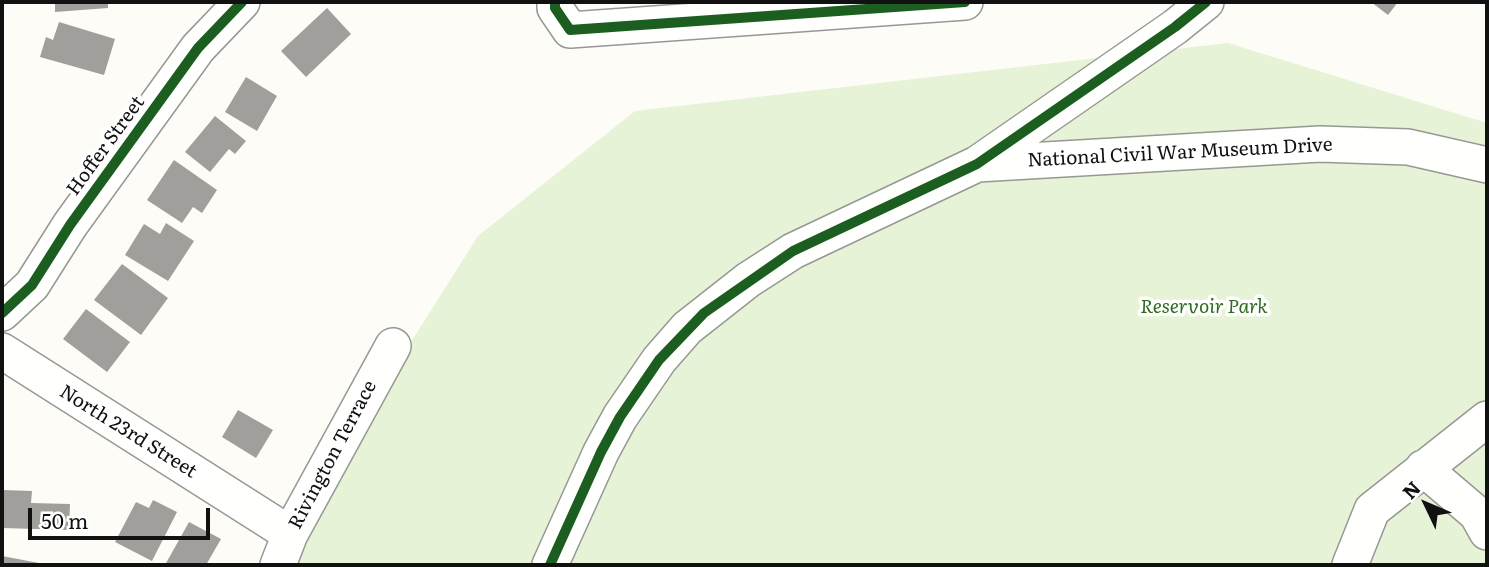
<!DOCTYPE html>
<html>
<head>
<meta charset="utf-8">
<style>
  body { margin:0 }
  #map { position:relative; width:1489px; height:567px; overflow:hidden; background:#fdfcf7; font-family:Literata,serif }
  canvas { display:block }
  .frame { position:absolute; inset:0; border:4px solid #111; pointer-events:none }
  .north { position:absolute; left:1391px; top:469px; width:70px; height:70px; -webkit-text-stroke:5px #fff; paint-order:stroke; rotate:314deg; font-size:19px; font-weight:700; line-height:28px; text-align:center; color:#111 }
  .north::after { content:''; display:block; margin:auto; width:24px; height:32px; background:#111; clip-path:polygon(50% 0,100% 100%,50% 72%,0 100%) }
  .scale { position:absolute; left:28px; top:508px; width:182px; height:32px; box-sizing:border-box; border:4px solid #111; border-top:0; padding-left:9px; font-size:21px; line-height:24px; white-space:nowrap; color:#111; -webkit-text-stroke:5px #fff; paint-order:stroke }
</style>
</head>
<body>
<div id="map">
<canvas width="1489" height="567"></canvas>
<div class="frame"></div>
<div class="north">N</div>
<div class="scale">50 m</div>
</div>
<script>
const context = document.querySelector('canvas').getContext('2d');
context.lineJoin = 'round';
function fill(path, color) { context.fillStyle = color; context.fill(path, 'evenodd'); }
const shape = rows => new Path2D(rows.map(r => 'M' + r).join(''));
function trace(path, color, width, dash) { context.strokeStyle = color; context.lineWidth = width; context.lineCap = dash ? 'butt' : 'round'; context.setLineDash(dash || []); context.stroke(path); }
function drawText(font, color, halo, rows, align = 'center') {
  context.font = font + ' Literata,serif'; context.lineWidth = 7; context.setLineDash([]); context.textBaseline = 'middle'; context.strokeStyle = halo; context.fillStyle = color; for (const [text, x, y, turn = 0] of rows) {
    context.save(); context.translate(x, y); context.rotate((+turn || 0) * Math.PI / 180); context.textAlign = isNaN(turn) ? turn : align; if (halo) context.strokeText(text, 0, 0); context.fillText(text, 0, 0); context.restore();
  }
}
fill(shape([
  [1228,43,1487,123,1487,565,287,565,325,478,478,236,635,111]
]), '#e7f3d7');
fill(shape([
  [55,2,108,2,108,8,55,12],
  [1371,2,1398,2,1388,15],
  [327,8,351,34,306,77,281,51],
  [59,22,115,39,104,75,40,57,46,37,53,40],
  [246,77,277,96,257,131,225,112],
  [215,116,246,141,235,154,229,149,210,172,185,152],
  [174,160,217,190,202,213,193,207,182,223,147,200],
  [166,223,194,241,168,281,125,255,144,224,160,234],
  [122,264,168,298,141,335,94,300],
  [86,309,130,342,107,372,63,339],
  [238,410,273,430,256,458,222,437],
  [2,490,32,491,31,503,70,504,69,530,2,528],
  [153,500,177,512,152,561,115,542,136,502,149,508],
  [189,522,221,539,206,565,165,565],
  [2,556,39,563,39,565,2,565]
]), '#a19f9c');
const minor = shape([
  [555,2,555,8,570,30,965,2],
  [977,164,1175,27,1206,2],
  [2,313,32,285,70,225,198,48,242,2],
  [2,351,290,534],
  [1423,468,1477,514,1487,532],
  [278,565,290,534,393,346],
  [550,565,601,452,620,417,659,360,687,328,748,280,793,251,977,164,1320,144,1408,147,1487,165],
  [1350,565,1372,510,1487,419]
]);
trace(minor, '#979795', 38);
trace(minor, '#fffffe', 35);
trace(shape([
  [555,2,555,8,570,30,965,2],
  [2,313,32,285,70,225,198,48,242,2],
  [550,565,601,452,620,417,659,360,704,313,793,251,977,164,1175,27,1206,2]
]), '#1b5e20', 10);
drawText('19px', '#111', '#fff', [
  ["Hoffer Street",106,146,-54],
  ["National Civil War Museum Drive",1180,153,-3],
  ["North 23rd Street",128,432,32],
  ["Rivington Terrace",333,455,-62]
]);
drawText('italic 19px', '#2f6b1f', '#fff', [
  ["Reservoir Park",1204,307]
]);
</script>
</body>
</html>
